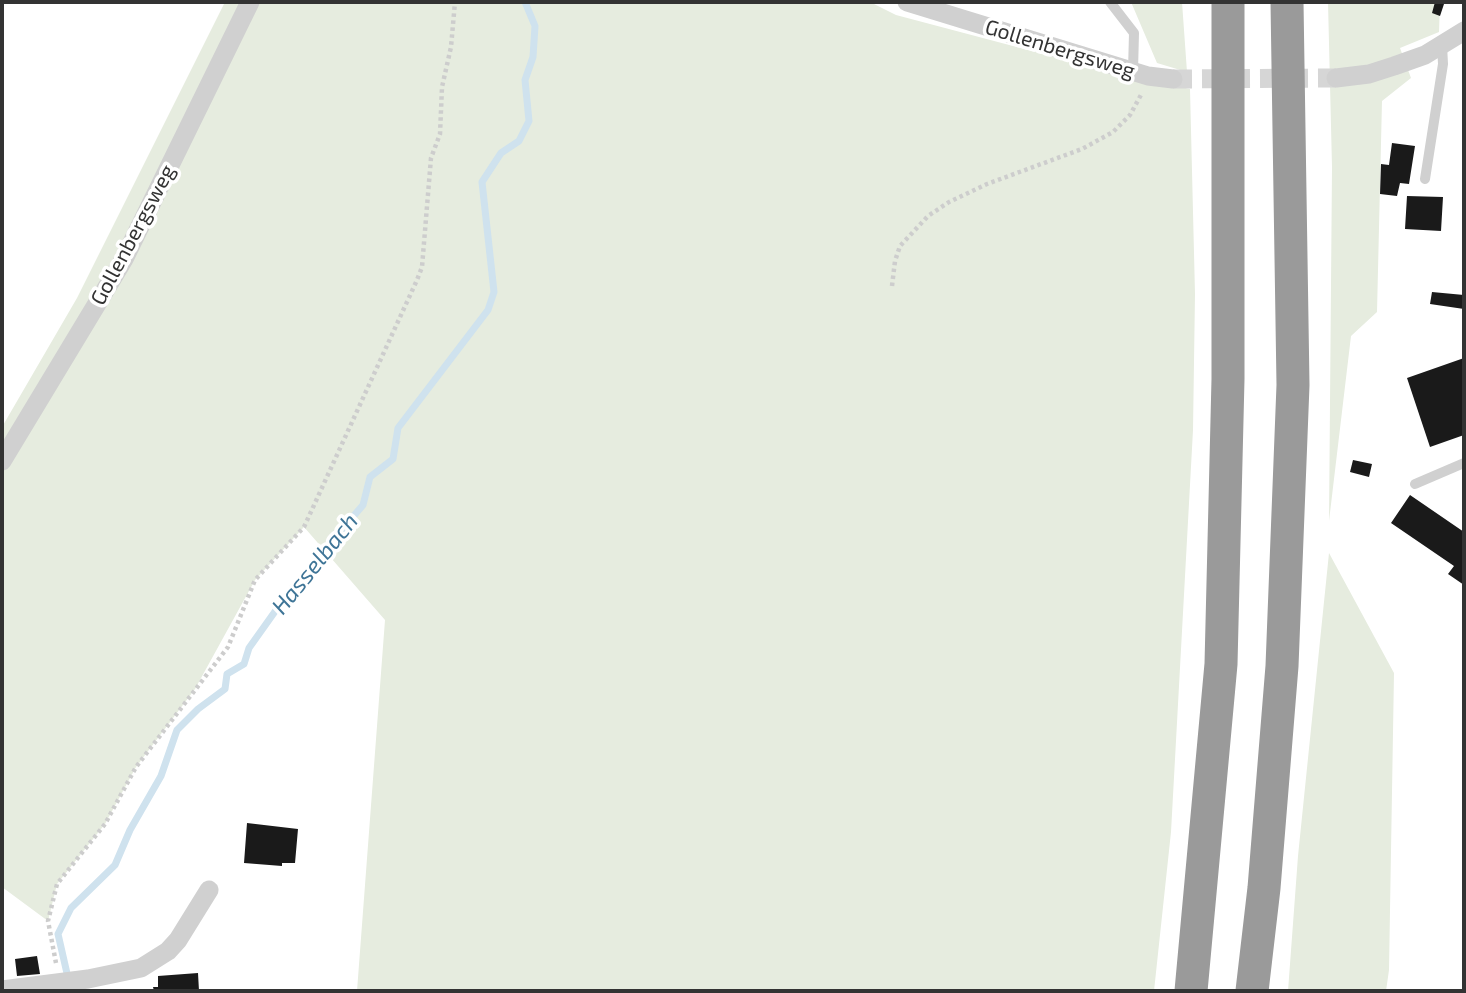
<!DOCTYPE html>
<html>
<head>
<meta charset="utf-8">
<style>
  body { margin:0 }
  #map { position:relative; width:1466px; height:993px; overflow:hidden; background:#fff; font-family:"Exo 2",sans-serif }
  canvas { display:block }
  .frame { position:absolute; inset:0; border:4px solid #333; pointer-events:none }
</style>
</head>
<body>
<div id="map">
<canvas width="1466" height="993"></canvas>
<div class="frame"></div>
</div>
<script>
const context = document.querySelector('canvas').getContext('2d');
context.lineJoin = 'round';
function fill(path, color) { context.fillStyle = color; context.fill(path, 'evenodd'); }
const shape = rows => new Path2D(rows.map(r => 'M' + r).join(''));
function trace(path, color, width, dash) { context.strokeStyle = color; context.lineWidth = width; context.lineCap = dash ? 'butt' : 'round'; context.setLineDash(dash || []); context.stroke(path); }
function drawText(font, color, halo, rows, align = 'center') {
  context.font = font + ' "Exo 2",sans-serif'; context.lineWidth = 7; context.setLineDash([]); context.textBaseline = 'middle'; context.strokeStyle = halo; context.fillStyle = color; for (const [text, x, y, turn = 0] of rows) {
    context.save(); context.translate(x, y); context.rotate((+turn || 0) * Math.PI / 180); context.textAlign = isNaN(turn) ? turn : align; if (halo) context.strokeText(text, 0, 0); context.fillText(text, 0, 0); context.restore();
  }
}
fill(shape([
  [225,2,244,2,122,255,2,450,2,427,77,298],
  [259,2,870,2,896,15,1130,77,1190,89,1195,294,1193,430,1171,832,1154,991,357,991,385,620,304,527,255,580,195,689,136,767,105,824,57,884,48,921,2,887,2,469],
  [1131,2,1182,2,1187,72,1157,63],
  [1328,2,1440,2,1439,32,1400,48,1411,78,1382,101,1377,312,1351,336,1329,521,1332,167],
  [1329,553,1394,673,1389,970,1386,991,1288,991,1298,856]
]), '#e6ecdf');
trace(shape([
  [71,991,58,934,71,908,115,865,130,830,161,776,177,730,198,709,225,689,227,674,244,664,249,648,291,589,363,505,370,477,393,459,398,428,488,310,494,292,482,182,501,153,519,141,529,121,525,80,533,57,535,26,525,2]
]), '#cfe2ee', 7);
fill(shape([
  [1435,2,1444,4,1440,16,1432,13],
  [1392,143,1415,146,1409,184,1400,183,1397,196,1380,194,1381,164,1389,165],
  [1407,196,1443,197,1441,231,1405,229],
  [1432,292,1464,295,1464,309,1430,304],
  [1464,358,1464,435,1430,447,1407,378],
  [1353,460,1372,464,1369,477,1350,472],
  [1410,495,1464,532,1464,585,1448,574,1454,566,1391,523],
  [247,823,298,829,295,863,282,863,282,866,244,863],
  [37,956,40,974,17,976,15,959],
  [198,973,199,991,154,991,153,987,158,987,158,976]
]), '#1a1a1a');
trace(shape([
  [1173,79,1336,78]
]), '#d6d6d6', 19, [19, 10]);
trace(shape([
  [892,286,895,261,900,246,928,216,949,202,987,184,1082,149,1113,132,1130,115,1142,93],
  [56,963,48,921,57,884,105,824,136,767,228,647,255,580,304,527,417,280,422,267,431,158,440,134,442,87,451,47,455,2]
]), '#cdcdcd', 4.5, [3.5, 3.5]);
trace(shape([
  [1110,2,1134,33,1133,71],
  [1425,179,1443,64,1442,45],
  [1415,484,1464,463]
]), '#d0d0d0', 10);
trace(shape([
  [907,2,1148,76,1173,79],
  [1336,78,1369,74,1394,66,1425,55,1464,31],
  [2,461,124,259,250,2],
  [2,990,88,979,141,968,168,951,178,940,209,890]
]), '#d0d0d0', 19);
trace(shape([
  [1191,991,1221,664,1228,379,1228,2],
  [1252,991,1264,888,1282,666,1293,385,1287,2]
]), '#9a9a9a', 33);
drawText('21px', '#333', '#fff', [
  ["Gollenbergsweg",1060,49,17],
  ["Gollenbergsweg",133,235,-62]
]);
drawText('italic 23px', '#3f7597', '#fff', [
  ["Hasselbach",315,564,-51]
]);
</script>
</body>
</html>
